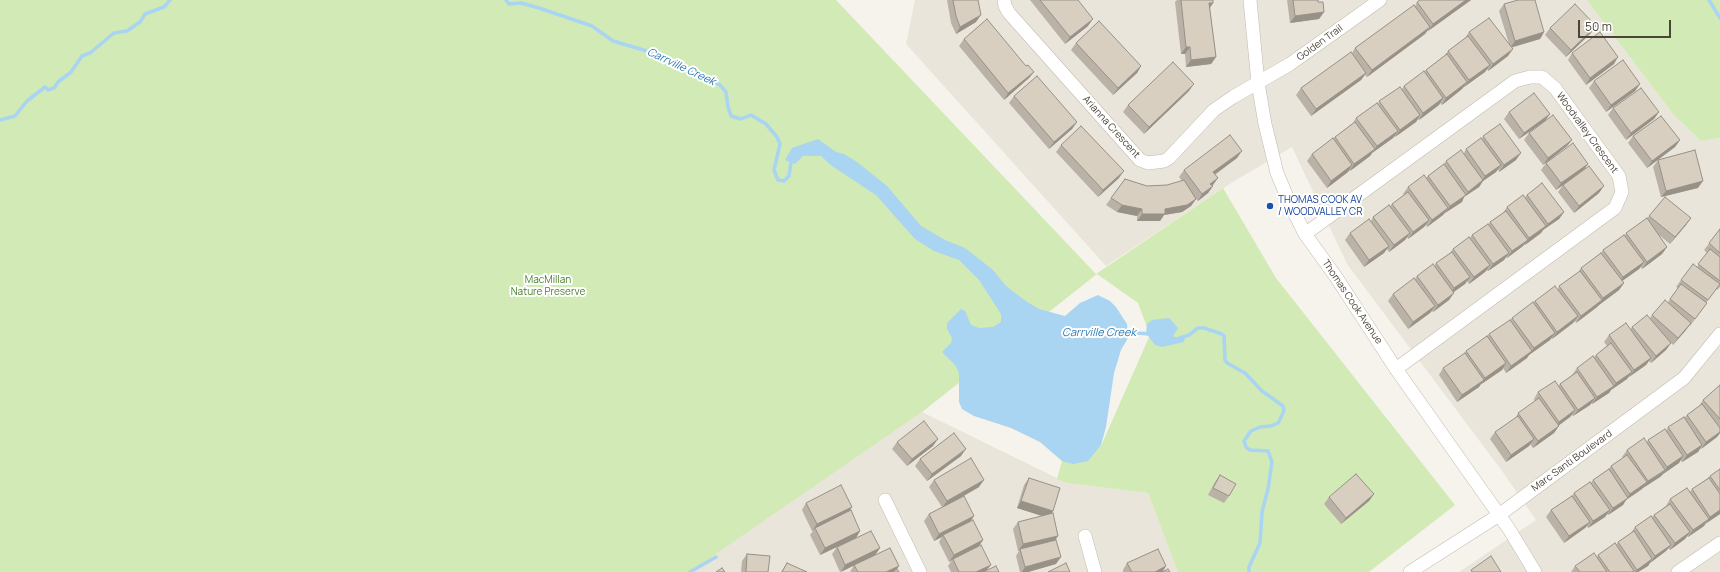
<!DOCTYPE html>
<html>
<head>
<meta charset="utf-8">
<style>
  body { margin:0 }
  #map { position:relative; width:1720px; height:572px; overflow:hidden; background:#f6f3ec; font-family:Manrope,sans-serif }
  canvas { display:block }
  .scale { position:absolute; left:1578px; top:20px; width:93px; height:18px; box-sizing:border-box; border:2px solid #4b4439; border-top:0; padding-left:5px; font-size:12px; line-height:14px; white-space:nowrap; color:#4b4439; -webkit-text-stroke:3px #fff; paint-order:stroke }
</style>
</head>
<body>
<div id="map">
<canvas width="1720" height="572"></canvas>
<div class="scale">50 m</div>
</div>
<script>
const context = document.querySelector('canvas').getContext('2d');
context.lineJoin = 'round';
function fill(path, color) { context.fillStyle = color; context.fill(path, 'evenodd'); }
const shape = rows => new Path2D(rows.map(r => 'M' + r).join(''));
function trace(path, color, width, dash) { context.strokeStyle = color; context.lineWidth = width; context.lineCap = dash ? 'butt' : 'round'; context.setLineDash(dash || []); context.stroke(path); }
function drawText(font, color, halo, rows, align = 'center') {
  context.font = font + ' Manrope,sans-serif'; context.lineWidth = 4; context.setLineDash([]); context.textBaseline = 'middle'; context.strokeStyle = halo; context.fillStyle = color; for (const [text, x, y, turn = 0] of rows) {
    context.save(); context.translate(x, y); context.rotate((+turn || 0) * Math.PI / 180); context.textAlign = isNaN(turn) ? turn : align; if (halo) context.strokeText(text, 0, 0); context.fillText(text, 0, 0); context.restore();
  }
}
fill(shape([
  [915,0,1587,0,1673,114,1701,141,1720,138,1720,572,1459,572,1536,520,1502,471,1347,264,1292,147,1223,188,1106,266,906,44],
  [922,412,1067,483,1148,493,1178,572,692,572,724,547]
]), '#eae5da');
fill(shape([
  [0,0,836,0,1096,274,1223,188,1276,278,1455,505,1369,572,1178,572,1148,493,1067,483,1057,479,1066,447,1101,446,1150,335,1138,303,1097,274,922,412,720,551,692,572,0,572],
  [1587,0,1720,0,1720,138,1701,141,1673,114]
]), '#d2eab5');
fill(shape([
  [818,139,836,152,844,154,857,162,887,186,921,226,945,240,965,248,993,270,1006,286,1027,302,1039,309,1065,316,1080,303,1098,295,1110,301,1116,307,1127,324,1128,338,1121,350,1114,373,1106,427,1101,445,1088,461,1073,464,1062,461,1040,442,1011,428,974,416,962,409,959,402,959,373,955,365,942,352,951,343,952,338,947,329,947,323,961,309,965,311,971,325,979,328,993,327,1001,322,1001,314,979,280,959,260,934,251,915,239,876,195,832,166,821,156,803,156,795,164,785,160,792,148],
  [1169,318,1178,328,1173,336,1179,339,1185,337,1184,342,1162,347,1155,345,1146,333,1147,324,1152,320]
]), '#a9d4f2');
trace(shape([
  [506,0,509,4,521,3,539,8,592,26,613,41,647,51,720,85,726,92,728,107,731,116,741,119,751,115,766,124,777,137,780,144,774,170,778,180,784,181,789,176,791,162,793,160],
  [1709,0,1720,18],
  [0,120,15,116,27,101,45,87,48,90,54,88,58,82,71,72,82,56,90,53,114,33,127,31,140,22,145,14,164,7,170,0],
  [1124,332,1150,334],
  [1177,339,1189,335,1198,328,1204,328,1222,334,1224,336,1225,360,1227,363,1245,373,1262,391,1283,406,1284,411,1278,423,1271,426,1260,427,1251,431,1244,441,1246,447,1250,450,1268,451,1272,462,1268,489,1262,512,1260,543,1249,567,1249,572],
  [690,572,716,557]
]), '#a9d4f2', 3.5);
const minor = shape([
  [1004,0,1005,6,1009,13,1140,160,1148,163,1164,161,1169,158,1214,110,1233,97,1290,64,1380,0],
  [1250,0,1258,83,1265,124,1277,173,1290,204,1305,234,1336,277,1396,369,1509,529,1535,572],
  [1305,234,1515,81,1530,77,1542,77,1555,88,1619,176,1622,192,1615,208,1396,369],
  [885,500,920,572],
  [1085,536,1095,572],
  [1410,572,1499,515,1684,378,1720,334],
  [1678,572,1720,543]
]);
trace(minor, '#c2bbae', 14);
trace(minor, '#fff', 13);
fill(shape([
  [947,0,978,0,976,22,956,34,951,23],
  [1030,0,1078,0,1088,26,1065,44],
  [1177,0,1213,0,1213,3,1210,8,1216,57,1211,64,1186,67,1185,54,1181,54,1175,2],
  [1287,0,1318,0,1318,2,1324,12,1319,19,1290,23],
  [1471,0,1428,31,1428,30,1425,34,1367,77,1365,75,1361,80,1311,116,1296,95,1301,88,1352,53,1355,48,1415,6,1417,2],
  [1504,4,1544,32,1540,39,1511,47,1508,56,1488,71,1487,69,1485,72,1464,87,1462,89,1442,105,1440,103,1439,105,1419,120,1418,119,1416,122,1395,137,1394,136,1393,138,1372,153,1370,156,1350,171,1349,170,1348,172,1327,188,1307,161,1312,154,1333,139,1335,137,1353,123,1356,118,1378,104,1379,101,1402,89,1404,86,1424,72,1426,70,1444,56,1448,51,1465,38,1469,32,1509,44,1499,11],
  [1550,28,1591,33,1566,57,1545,35],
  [964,39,1034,72,1029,78,1004,100,959,46],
  [1076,43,1141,66,1137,73,1113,95,1071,50],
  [1572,53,1614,64,1586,85,1568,60],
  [1594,81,1640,84,1635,91,1606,112,1589,88],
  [1189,91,1144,134,1123,112,1128,105],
  [1014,96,1077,122,1072,129,1049,149,1009,103],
  [1613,108,1659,112,1654,119,1626,140,1608,115],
  [1509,112,1545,121,1519,139,1504,119],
  [1529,133,1572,140,1567,146,1543,165,1524,140],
  [1483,136,1516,160,1499,172,1498,169,1496,172,1483,181,1479,187,1464,197,1462,202,1445,213,1443,215,1427,227,1426,225,1424,227,1408,239,1407,237,1405,240,1389,252,1387,249,1384,253,1364,267,1345,240,1350,233,1371,221,1373,217,1390,206,1392,204,1404,195,1403,194,1408,187,1426,178,1428,176,1444,164,1446,161,1464,153,1466,149,1482,139],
  [1633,136,1680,140,1675,147,1647,168,1628,143],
  [1061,145,1119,178,1098,197,1056,152],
  [1237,158,1215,175,1213,185,1212,186,1213,186,1208,193,1198,201,1196,199,1191,206,1182,212,1164,215,1160,221,1137,221,1137,216,1117,212,1106,205,1125,179,1147,186,1167,185,1182,181,1179,177,1184,170],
  [1658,160,1698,188,1661,197,1653,167],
  [1546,163,1588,164,1583,170,1599,193,1574,213,1558,192,1563,185,1572,179,1556,190,1541,170],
  [1527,195,1564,212,1559,219,1543,230,1541,233,1525,245,1524,244,1523,246,1507,258,1506,257,1504,260,1488,271,1487,270,1485,272,1469,284,1467,281,1465,284,1454,292,1449,300,1433,312,1432,311,1430,313,1408,329,1388,301,1393,294,1415,279,1417,276,1434,266,1436,263,1450,253,1453,249,1470,238,1472,235,1488,225,1490,222,1503,213,1507,207,1525,197],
  [1649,216,1691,218,1686,225,1670,244,1659,235,1667,247,1662,254,1642,269,1641,267,1639,269,1622,281,1624,283,1619,290,1599,305,1597,307,1576,323,1575,321,1573,323,1552,339,1552,338,1550,340,1529,355,1527,358,1506,373,1503,368,1502,370,1480,385,1479,387,1457,402,1439,375,1443,368,1465,353,1466,351,1487,336,1489,334,1510,320,1512,318,1533,303,1535,301,1558,289,1559,286,1578,273,1581,268,1601,253,1603,250,1625,235,1626,233,1647,219],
  [1720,229,1720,287,1717,290,1716,289,1706,303,1707,303,1690,326,1690,325,1686,330,1673,345,1669,341,1671,343,1666,350,1651,363,1649,361,1646,365,1629,377,1629,376,1627,379,1611,390,1609,393,1592,404,1591,403,1590,405,1573,416,1572,415,1570,417,1559,425,1554,433,1533,448,1530,444,1529,446,1506,462,1490,439,1495,432,1515,419,1518,413,1535,402,1534,399,1538,392,1558,386,1560,384,1572,375,1577,368,1594,357,1596,355,1607,346,1604,342,1609,335,1630,330,1632,327,1650,318,1652,315,1668,302,1678,288,1676,287,1681,280,1697,267,1707,253,1704,250],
  [1720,385,1720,433,1717,437,1701,449,1701,448,1698,452,1682,462,1680,460,1679,463,1663,474,1660,477,1643,488,1642,489,1626,500,1623,505,1608,515,1607,514,1605,517,1588,528,1587,526,1585,528,1564,543,1546,517,1551,510,1572,496,1574,493,1591,483,1593,480,1609,469,1611,466,1623,458,1622,457,1627,450,1647,442,1648,440,1666,431,1668,427,1684,418,1687,415,1699,406,1703,400],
  [897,442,933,446,907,466,892,449],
  [961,456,927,481,915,466,920,459],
  [1720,469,1720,514,1705,524,1704,526,1688,537,1687,536,1685,539,1670,550,1668,548,1666,551,1650,563,1648,566,1638,572,1571,572,1575,566,1597,557,1598,555,1616,545,1618,542,1631,533,1635,527,1652,517,1654,515,1666,506,1670,499,1690,492,1692,489,1708,478,1710,476],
  [1220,475,1229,496,1224,503,1208,495,1215,482],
  [1029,478,1053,511,1051,514,1058,536,1055,540,1056,564,1028,572,1020,572,1016,556,1019,551,1018,551,1013,529,1018,522,1043,516,1017,508,1024,485],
  [934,480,979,487,959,499,974,516,971,521,983,540,979,546,987,570,999,572,951,572,948,566,952,560,949,562,939,542,942,537,934,541,924,521,929,514,942,507,929,487],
  [1374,494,1369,501,1341,524,1324,504,1329,497],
  [806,503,852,507,848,512,860,531,856,538,820,555,810,535,813,531,812,531,802,510],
  [837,547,880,548,875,555,899,566,896,570,899,572,850,572,854,565,840,572,832,554],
  [747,554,768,572,741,572,742,561],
  [787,563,807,572,781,572],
  [1127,563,1166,566,1163,571,1170,572,1123,572,1123,570]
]), '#bab2a6');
fill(shape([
  [1466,0,1471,0,1428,31,1433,24],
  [1209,3,1213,3,1208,10],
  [1324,12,1319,19,1290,23,1295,16],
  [981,15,976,22,956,34,960,27],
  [1093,19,1088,26,1065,44,1070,37],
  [1596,26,1591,33,1566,57,1571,50],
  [1430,27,1425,34,1367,77,1372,70],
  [1544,32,1540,39,1510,48,1515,41],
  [1186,47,1190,47,1185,54,1181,54],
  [1513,49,1508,56,1488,71,1493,64],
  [1216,57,1211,64,1186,67,1191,60],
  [1618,57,1614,64,1586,85,1590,78],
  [1490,65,1485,72,1464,87,1469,80],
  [1141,66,1137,73,1113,95,1118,88],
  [1034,72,1029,78,1004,100,1008,93],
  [1366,73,1361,80,1311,116,1316,109],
  [1467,82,1462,89,1442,105,1446,98],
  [1194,84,1189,91,1144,134,1149,127],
  [1640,84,1635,91,1606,112,1611,105],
  [1443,98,1439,105,1419,120,1423,113],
  [1659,112,1654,119,1626,140,1631,133],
  [1550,114,1545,121,1519,139,1524,133],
  [1420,115,1416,122,1395,137,1400,130],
  [1077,122,1072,129,1049,149,1054,142],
  [1398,131,1393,138,1372,153,1377,146],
  [1572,140,1567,146,1543,165,1548,158],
  [1680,140,1675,147,1647,168,1652,161],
  [1375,149,1370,156,1350,171,1354,164],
  [1242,151,1237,158,1208,179,1213,172],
  [1521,153,1516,160,1499,172,1504,165],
  [1588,164,1583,171,1556,190,1561,183],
  [1352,165,1348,172,1327,188,1331,181],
  [1501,165,1496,172,1483,181,1479,187,1464,197,1462,202,1445,213,1450,206,1465,196,1468,192,1481,182,1485,176],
  [1124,171,1119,178,1098,197,1103,190],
  [1218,178,1213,185,1206,191,1210,184],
  [1703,181,1698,188,1661,197,1666,191],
  [1213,186,1208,193,1198,201,1202,194],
  [1604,186,1599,193,1574,213,1579,206],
  [1196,199,1191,206,1182,212,1164,215,1160,221,1137,221,1142,214,1165,209],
  [1122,205,1142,209,1137,216,1117,212],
  [1448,208,1443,215,1427,227,1432,220],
  [1564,212,1559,219,1543,230,1548,224],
  [1691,218,1686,225,1670,244,1675,237],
  [1429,220,1424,227,1408,239,1413,232],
  [1546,226,1541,233,1525,245,1529,238],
  [1410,233,1405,240,1389,252,1394,245],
  [1528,240,1523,246,1507,258,1512,251],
  [1389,246,1384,253,1364,267,1369,260],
  [1667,247,1662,254,1642,269,1647,262],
  [1509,253,1504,260,1488,271,1493,264],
  [1644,262,1639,269,1618,284,1623,277],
  [1490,265,1485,272,1469,284,1474,277],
  [1470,277,1465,284,1449,295,1454,288],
  [1624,283,1619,290,1599,305,1597,307,1576,323,1581,316,1601,301,1603,298],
  [1454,293,1449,300,1433,312,1438,305],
  [1435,306,1430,313,1408,329,1413,322],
  [1578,316,1573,323,1552,339,1557,332],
  [1691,323,1686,330,1673,345,1678,338],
  [1555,333,1550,340,1529,355,1527,358,1506,373,1511,366,1532,351,1534,348],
  [1671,343,1666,350,1651,363,1656,356],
  [1651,358,1646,365,1629,377,1634,370],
  [1506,363,1502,370,1480,385,1485,378],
  [1632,372,1627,379,1611,390,1616,383],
  [1484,380,1479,387,1457,402,1462,395],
  [1614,386,1609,393,1592,404,1597,397],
  [1595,398,1590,405,1573,416,1578,410],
  [1575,410,1570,417,1554,429,1559,422],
  [1559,426,1554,433,1533,448,1538,441],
  [1720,432,1720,433,1717,437,1701,449,1706,442],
  [938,439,933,446,907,466,912,459],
  [1534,439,1529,446,1506,462,1511,455],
  [1702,445,1698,452,1682,462,1687,455],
  [966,449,961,456,927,481,932,474],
  [1683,456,1679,463,1663,474,1660,477,1643,488,1648,481,1665,471,1667,467],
  [984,480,979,487,942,508,947,501],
  [1647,482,1642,489,1626,500,1623,505,1608,515,1613,508,1627,498,1630,494],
  [1374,494,1369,501,1341,524,1346,518],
  [1021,501,1053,511,1048,518,1017,508],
  [852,507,847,514,815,528,812,531,817,524],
  [1610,510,1605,517,1588,528,1593,521],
  [1720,510,1720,514,1705,524,1710,517],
  [974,516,969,523,943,535,942,537,934,541,939,534],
  [1709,519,1704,526,1688,537,1693,530],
  [1590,522,1585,528,1564,543,1569,536],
  [860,531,856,538,820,555,825,548],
  [1690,532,1685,539,1670,550,1675,543],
  [1058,536,1053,543,1020,549,1018,551,1023,544],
  [983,540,978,547,953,559,952,560,949,562,954,555],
  [1671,545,1666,551,1650,563,1655,556],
  [880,548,875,555,841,572,845,565],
  [1061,557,1056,564,1028,572,1022,572,1025,567],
  [1652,559,1648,566,1638,572,1635,572,1637,570],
  [991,565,985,572,976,572],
  [899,566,894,572,886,572],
  [1166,566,1162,572,1155,572]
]), '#979187');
const building = shape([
  [953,0,978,0,981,15,960,27,956,16,953,0],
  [1040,0,1078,0,1093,19,1070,37,1040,0],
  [1181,0,1213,0,1213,3,1209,3,1216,57,1191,60,1190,47,1186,47,1181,0],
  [1293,0,1318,0,1318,2,1323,2,1324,12,1295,16,1293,0],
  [1420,0,1466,0,1433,24,1417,2,1420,0],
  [1518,0,1535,0,1544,32,1515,41,1504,4,1518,0],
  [1575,4,1596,26,1571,50,1550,28,1575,4],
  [1414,5,1430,27,1372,70,1355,48,1414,5],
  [1489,18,1513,49,1493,64,1469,32,1489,18],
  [987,19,1026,66,1028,65,1034,72,1008,93,964,39,987,19],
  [1099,21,1141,66,1118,88,1076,43,1099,21],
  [1600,32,1618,57,1590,78,1572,53,1600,32],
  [1468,36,1490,65,1469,80,1448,51,1468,36],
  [1351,52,1366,73,1316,109,1301,88,1351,52],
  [1447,54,1467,82,1446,98,1426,70,1447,54],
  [1623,60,1640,84,1611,105,1594,81,1623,60],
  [1173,62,1194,84,1149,127,1128,105,1173,62],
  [1424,71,1443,98,1423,113,1404,86,1424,71],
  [1037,76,1077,122,1054,142,1014,96,1037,76],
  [1400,87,1420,115,1400,130,1379,101,1400,87],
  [1641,88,1659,112,1631,133,1613,108,1641,88],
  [1534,93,1550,114,1524,133,1509,112,1534,93],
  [1377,103,1398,131,1377,146,1356,118,1377,103],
  [1553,115,1572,140,1548,158,1529,133,1553,115],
  [1661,116,1680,140,1652,161,1633,136,1661,116],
  [1355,122,1375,149,1354,164,1335,137,1355,122],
  [1500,124,1521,153,1504,165,1483,136,1500,124],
  [1081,126,1124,171,1103,190,1061,145,1081,126],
  [1230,135,1242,151,1213,172,1218,178,1210,184,1213,186,1202,194,1184,170,1230,135],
  [1333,138,1352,165,1331,181,1312,154,1333,138],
  [1481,138,1501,165,1485,176,1466,149,1481,138],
  [1573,143,1588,164,1561,183,1546,163,1573,143],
  [1461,150,1483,180,1468,192,1446,161,1461,150],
  [1695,150,1703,181,1666,191,1658,160,1695,150],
  [1444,164,1466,195,1450,206,1428,176,1444,164],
  [1589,166,1604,186,1579,206,1563,185,1589,166],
  [1424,175,1448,208,1432,220,1408,187,1424,175],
  [1125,179,1147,186,1167,185,1184,180,1196,199,1187,205,1165,209,1165,214,1142,214,1142,209,1122,205,1111,198,1125,179],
  [1542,183,1564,212,1548,224,1527,195,1542,183],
  [1408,192,1429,220,1413,232,1392,204,1408,192],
  [1523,195,1546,226,1529,238,1507,207,1523,195],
  [1665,197,1691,218,1675,237,1649,216,1665,197],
  [1389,205,1410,233,1394,245,1373,217,1389,205],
  [1506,211,1528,240,1512,251,1490,222,1506,211],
  [1647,218,1667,247,1647,262,1626,233,1647,218],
  [1369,219,1389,246,1369,260,1350,233,1369,219],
  [1488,224,1509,253,1493,264,1472,235,1488,224],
  [1720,229,1720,253,1709,243,1720,229],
  [1624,235,1644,262,1623,277,1603,250,1624,235],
  [1469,237,1490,265,1474,277,1453,249,1469,237],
  [1710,249,1720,257,1720,281,1698,264,1710,249],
  [1452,252,1470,277,1454,288,1436,263,1452,252],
  [1601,253,1624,283,1603,298,1581,268,1601,253],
  [1433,264,1454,293,1438,305,1417,276,1433,264],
  [1693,264,1720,284,1708,300,1681,280,1693,264],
  [1580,271,1602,300,1581,316,1559,286,1580,271],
  [1414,278,1435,306,1413,322,1393,294,1414,278],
  [1681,284,1707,303,1695,319,1670,299,1681,284],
  [1555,286,1578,316,1557,332,1535,301,1555,286],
  [1665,300,1691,323,1678,338,1652,315,1665,300],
  [1533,302,1555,333,1534,348,1512,318,1533,302],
  [1647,315,1671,343,1656,356,1632,327,1647,315],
  [1510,320,1532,351,1511,366,1489,334,1510,320],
  [1626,323,1651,358,1634,370,1609,335,1626,323],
  [1487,336,1506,363,1485,378,1466,351,1487,336],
  [1611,343,1632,372,1616,383,1596,355,1611,343],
  [1465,353,1484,380,1462,395,1443,368,1465,353],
  [1593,356,1614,386,1597,397,1577,368,1593,356],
  [1577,372,1595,398,1578,410,1560,384,1577,372],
  [1555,381,1575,410,1559,422,1538,392,1555,381],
  [1720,385,1720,419,1703,400,1720,385],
  [1539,398,1559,426,1538,441,1518,413,1539,398],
  [1702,404,1720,428,1720,432,1706,442,1687,415,1702,404],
  [1518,416,1534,439,1511,455,1495,432,1518,416],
  [1684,417,1702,445,1687,455,1668,427,1684,417],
  [924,421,938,439,912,459,897,442,924,421],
  [1665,429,1683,456,1667,467,1648,440,1665,429],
  [954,433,966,449,932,474,920,459,954,433],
  [1644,438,1665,470,1648,481,1627,450,1644,438],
  [1627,455,1647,482,1630,494,1611,466,1627,455],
  [971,458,984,480,947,501,934,480,971,458],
  [1609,469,1628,498,1613,508,1593,480,1609,469],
  [1720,469,1720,490,1710,476,1720,469],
  [1356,474,1374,494,1346,518,1329,497,1356,474],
  [1220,475,1236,484,1229,496,1213,488,1220,475],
  [1029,478,1060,488,1053,511,1021,501,1029,478],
  [1709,478,1720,494,1720,510,1710,517,1692,489,1709,478],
  [1590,482,1610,510,1593,521,1574,493,1590,482],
  [841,485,852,507,817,524,806,503,841,485],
  [1687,488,1709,519,1693,530,1670,499,1687,488],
  [964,496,974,516,939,534,929,514,964,496],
  [1572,496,1590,522,1569,536,1551,510,1572,496],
  [1670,504,1690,532,1675,543,1654,515,1670,504],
  [851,510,860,531,825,548,815,528,851,510],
  [1053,513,1058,536,1023,544,1018,522,1053,513],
  [1651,516,1671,545,1655,556,1635,527,1651,516],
  [973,520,983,540,954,555,943,535,973,520],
  [871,531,880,548,845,565,837,547,871,531],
  [1634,531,1652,559,1637,570,1618,542,1634,531],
  [1056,540,1061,557,1025,567,1020,549,1056,540],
  [1615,543,1634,571,1632,572,1610,572,1598,555,1615,543],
  [981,545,991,565,976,572,959,572,953,559,981,545],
  [890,548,899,566,886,572,858,572,854,565,890,548],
  [1158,549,1166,566,1155,572,1132,572,1127,563,1158,549],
  [1594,553,1607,572,1580,572,1575,566,1594,553],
  [747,554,770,556,768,572,746,572,747,554],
  [1491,556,1501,572,1472,572,1471,570,1491,556],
  [787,563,807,572,782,572,787,563],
  [1066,563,1070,572,1048,572,1066,563],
  [996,566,999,572,983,572,996,566],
  [722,568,725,572,716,572,722,568],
  [897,569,899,572,892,572,897,569],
  [1168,569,1170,572,1162,572,1168,569]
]);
fill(building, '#d8cfc1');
trace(building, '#979187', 1);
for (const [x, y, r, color] of [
  [1270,206,4,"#1a4fb4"]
]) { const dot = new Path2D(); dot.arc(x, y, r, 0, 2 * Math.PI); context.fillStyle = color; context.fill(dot); trace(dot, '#fff', 1.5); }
drawText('10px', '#4b4439', '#fff', [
  ["Golden Trail",1320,43,-36],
  ["Arianna Crescent",1111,127,48],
  ["Woodvalley Crescent",1587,133,54],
  ["Thomas Cook Avenue",1352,302,56],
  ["Marc Santi Boulevard",1572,461,-36]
]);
drawText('10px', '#164399', '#fff', [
  ["THOMAS COOK AV",1278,200],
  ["/ WOODVALLEY CR",1278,212]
], 'left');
drawText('10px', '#4a7f2a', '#fff', [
  ["MacMillan",548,280],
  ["Nature Preserve",548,292]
]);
drawText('italic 11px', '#2e7ab2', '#fff', [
  ["Carrville Creek",681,67,25],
  ["Carrville Creek",1099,333]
]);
</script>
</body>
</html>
